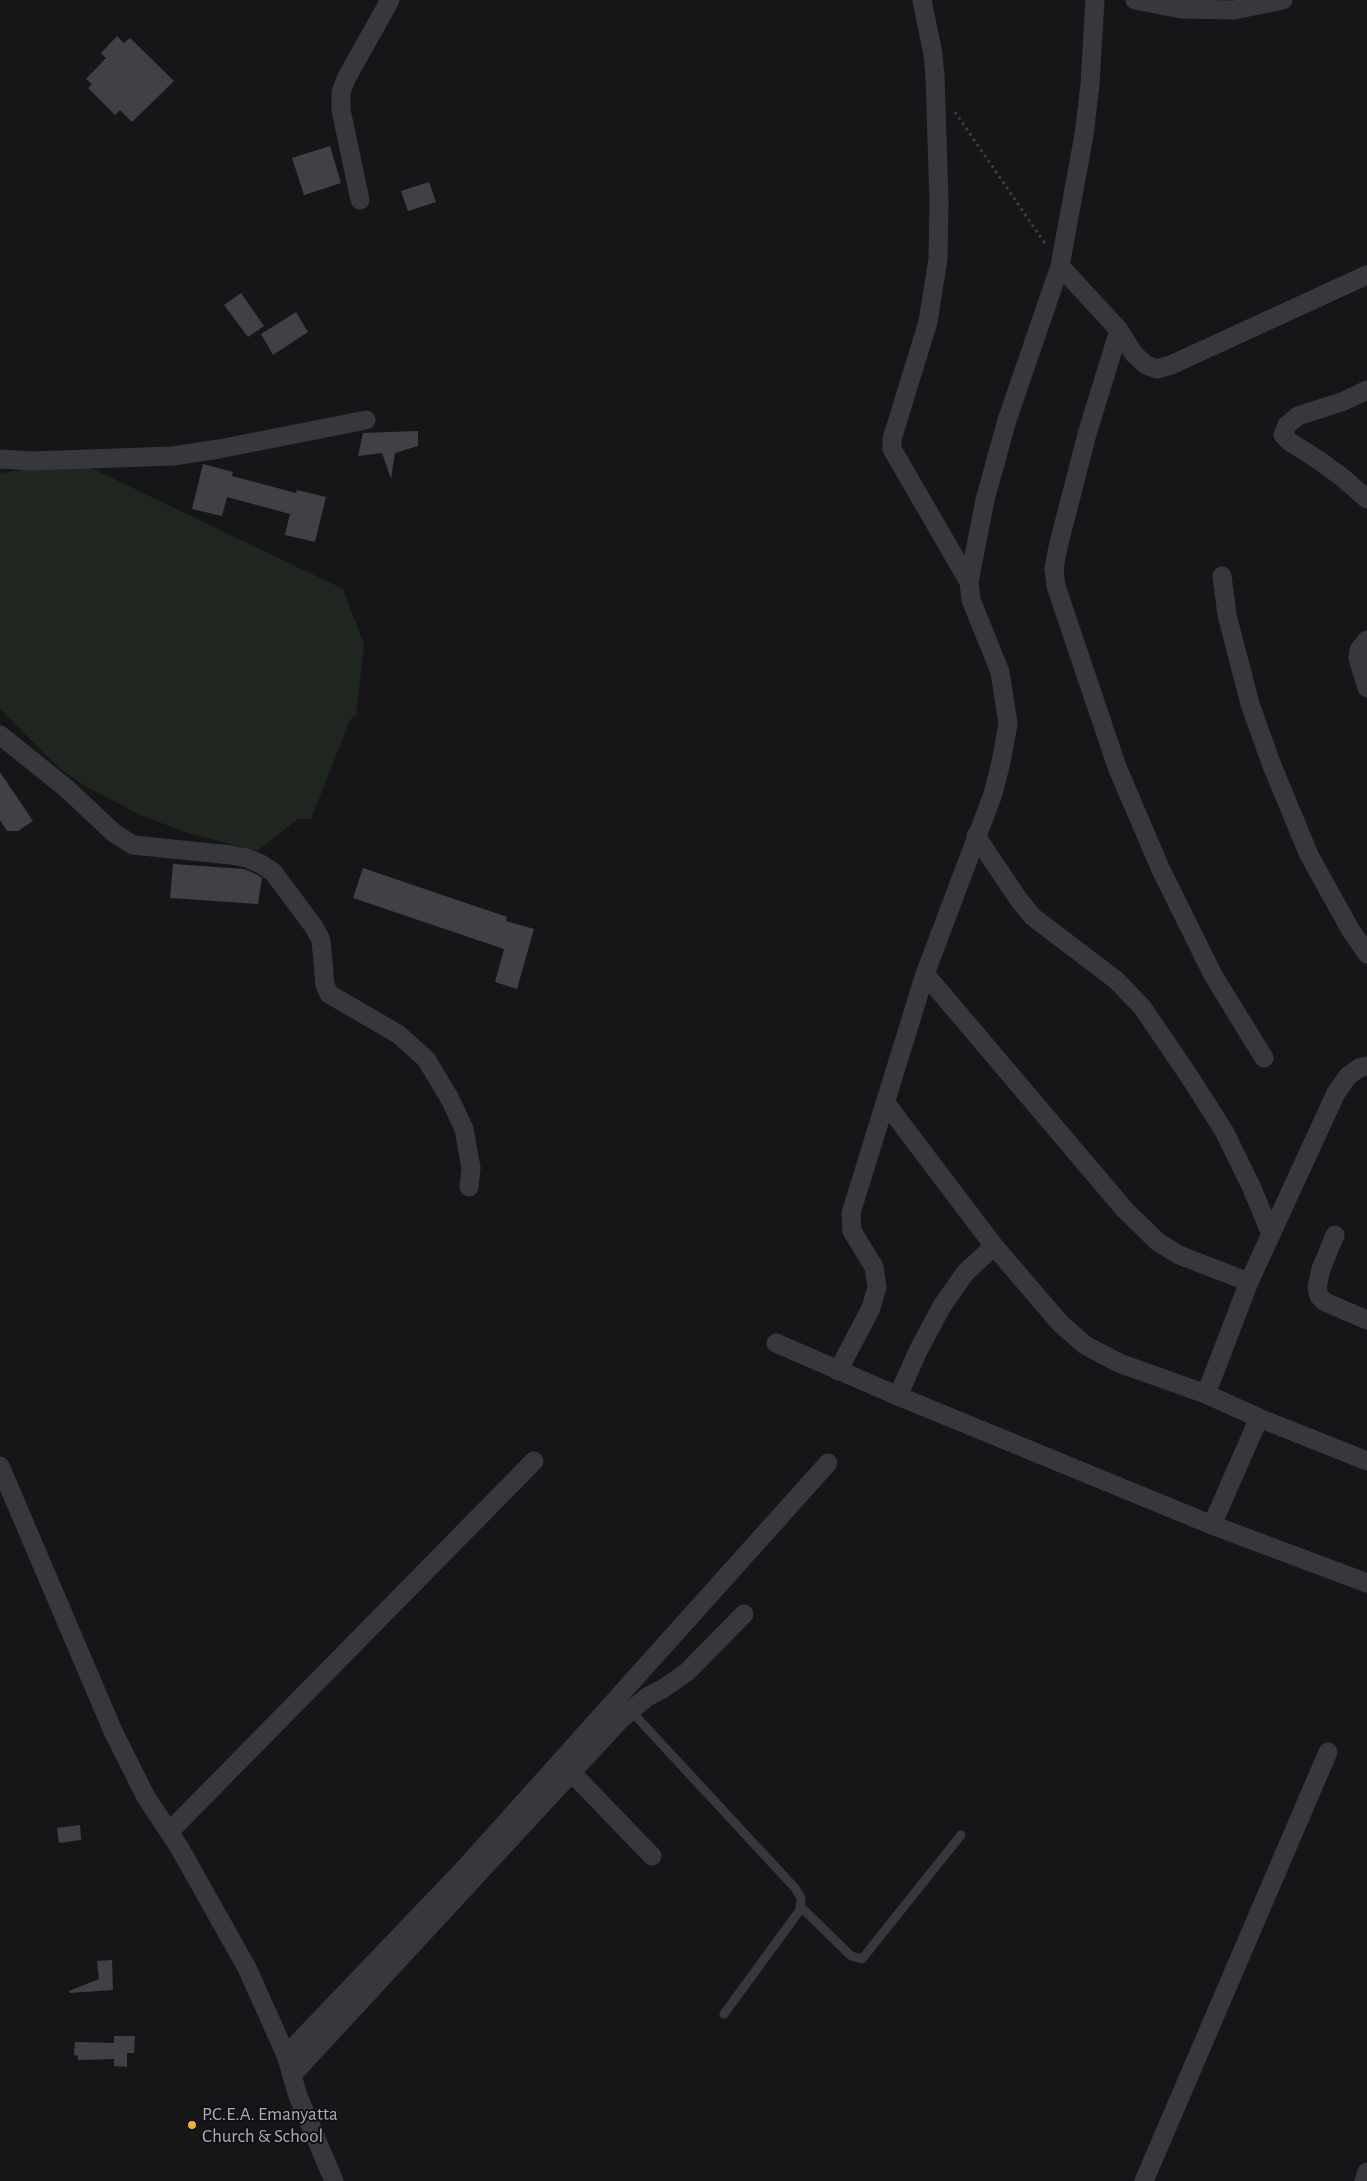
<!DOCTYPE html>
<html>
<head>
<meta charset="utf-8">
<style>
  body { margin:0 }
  canvas { display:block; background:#161618 }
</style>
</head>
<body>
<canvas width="1367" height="2181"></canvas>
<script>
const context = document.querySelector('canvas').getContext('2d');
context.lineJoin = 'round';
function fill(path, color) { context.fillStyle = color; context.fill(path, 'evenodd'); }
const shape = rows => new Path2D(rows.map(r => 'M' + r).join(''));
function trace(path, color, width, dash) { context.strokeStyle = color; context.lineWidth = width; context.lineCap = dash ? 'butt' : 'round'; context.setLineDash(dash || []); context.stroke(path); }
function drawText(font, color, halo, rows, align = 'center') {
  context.font = font + ' "Alegreya Sans",sans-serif'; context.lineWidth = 4; context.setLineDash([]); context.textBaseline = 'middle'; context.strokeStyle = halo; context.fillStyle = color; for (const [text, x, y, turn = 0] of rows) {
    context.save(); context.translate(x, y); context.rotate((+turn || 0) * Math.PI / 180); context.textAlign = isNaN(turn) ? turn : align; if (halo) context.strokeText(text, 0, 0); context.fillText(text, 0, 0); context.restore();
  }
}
fill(shape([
  [37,468,91,468,343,589,364,644,356,715,350,720,311,819,298,819,257,851,188,833,140,815,85,786,59,768,0,709,0,473]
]), '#1e261f');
fill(shape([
  [117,36,124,43,130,38,174,81,132,122,120,110,115,115,88,88,92,84,86,79,106,58,101,53],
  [330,146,341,183,304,195,292,158],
  [429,182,436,202,408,211,401,191],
  [241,293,264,326,248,337,224,305],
  [296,312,308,332,273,355,261,334],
  [418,431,418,446,395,453,391,479,382,453,358,456,363,433],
  [203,464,233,472,232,476,296,493,297,490,326,497,315,542,285,535,290,514,227,497,222,516,192,509],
  [0,772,33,821,18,831,7,831,0,820],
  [173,864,244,869,256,874,262,878,258,904,170,898],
  [363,868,507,917,506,921,534,929,517,989,495,982,504,949,353,898],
  [80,1825,81,1840,59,1843,57,1828],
  [112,1960,113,1990,70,1993,69,1991,99,1979,97,1961],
  [114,2036,135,2036,134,2053,127,2053,127,2067,114,2066,114,2059,78,2060,78,2056,74,2055,75,2042,114,2043]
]), '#404145');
trace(shape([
  [955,112,1046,245]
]), '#3d3f44', 3, [2.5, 4]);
trace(shape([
  [631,1711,795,1888,801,1898,800,1910,724,2014],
  [800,1906,851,1956,862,1959,961,1835]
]), '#37383d', 9);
trace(shape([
  [922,0,933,54,935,76,939,200,938,259,928,322,892,439,892,449,969,582],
  [1135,0,1181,9,1234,10,1283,0],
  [360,200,341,110,341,92,347,77,390,0],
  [1060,266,1119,330,1087,434,1058,547,1054,568,1056,586,1117,767,1161,870,1213,975,1264,1058],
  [1119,330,1134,354,1146,365,1157,369,1171,365,1367,275],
  [1367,390,1344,401,1298,416,1287,425,1283,435,1290,442,1317,459,1343,478,1367,499],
  [0,459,31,461,173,456,219,449,366,420],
  [1222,576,1227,615,1250,704,1271,763,1309,855,1350,929,1367,954],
  [1367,640,1359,650,1358,658,1367,688],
  [0,735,66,788,114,833,133,845,231,855,247,858,261,864,273,872,314,927,321,940,325,985,329,994,398,1034,426,1059,450,1099,464,1129,471,1168,469,1187],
  [976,836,1019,900,1033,917,1116,980,1142,1007,1189,1076,1224,1131,1251,1186,1271,1234],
  [925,974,1125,1210,1158,1242,1179,1255,1249,1282],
  [885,1102,994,1246,1060,1323,1085,1345,1119,1363,1206,1394,1259,1418,1367,1461],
  [1335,1235,1321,1269,1317,1287,1319,1296,1325,1302,1367,1320],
  [776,1343,898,1396,1212,1525,1367,1583],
  [838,1371,871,1308,877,1287,874,1267,852,1231,851,1213,925,974,993,794,1001,762,1008,724,1000,672,971,600,969,582,985,500,1007,420,1060,266,1084,135,1090,84,1095,0],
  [1206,1394,1249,1282,1336,1093,1348,1076,1359,1068,1367,1066],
  [898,1396,918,1351,942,1306,965,1273,994,1246],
  [0,1466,113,1731,146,1797,179,1847,247,1968,286,2055,298,2096,334,2181],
  [1212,1525,1259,1418],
  [571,1772,652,1856],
  [169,1832,534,1461],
  [286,2055,463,1870,828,1463],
  [292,2075,620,1720,647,1697,664,1688,687,1672,744,1614],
  [1144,2181,1328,1752],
  [1364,2181,1367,2172]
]), '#37383d', 19);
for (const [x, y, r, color] of [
  [192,2125,5,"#f2b134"]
]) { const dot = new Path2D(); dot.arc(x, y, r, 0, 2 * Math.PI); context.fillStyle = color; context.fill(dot); trace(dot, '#111113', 2); }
drawText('19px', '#a8adb8', '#111113', [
  ["P.C.E.A. Emanyatta",202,2114],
  ["Church & School",202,2136]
], 'left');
</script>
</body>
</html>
